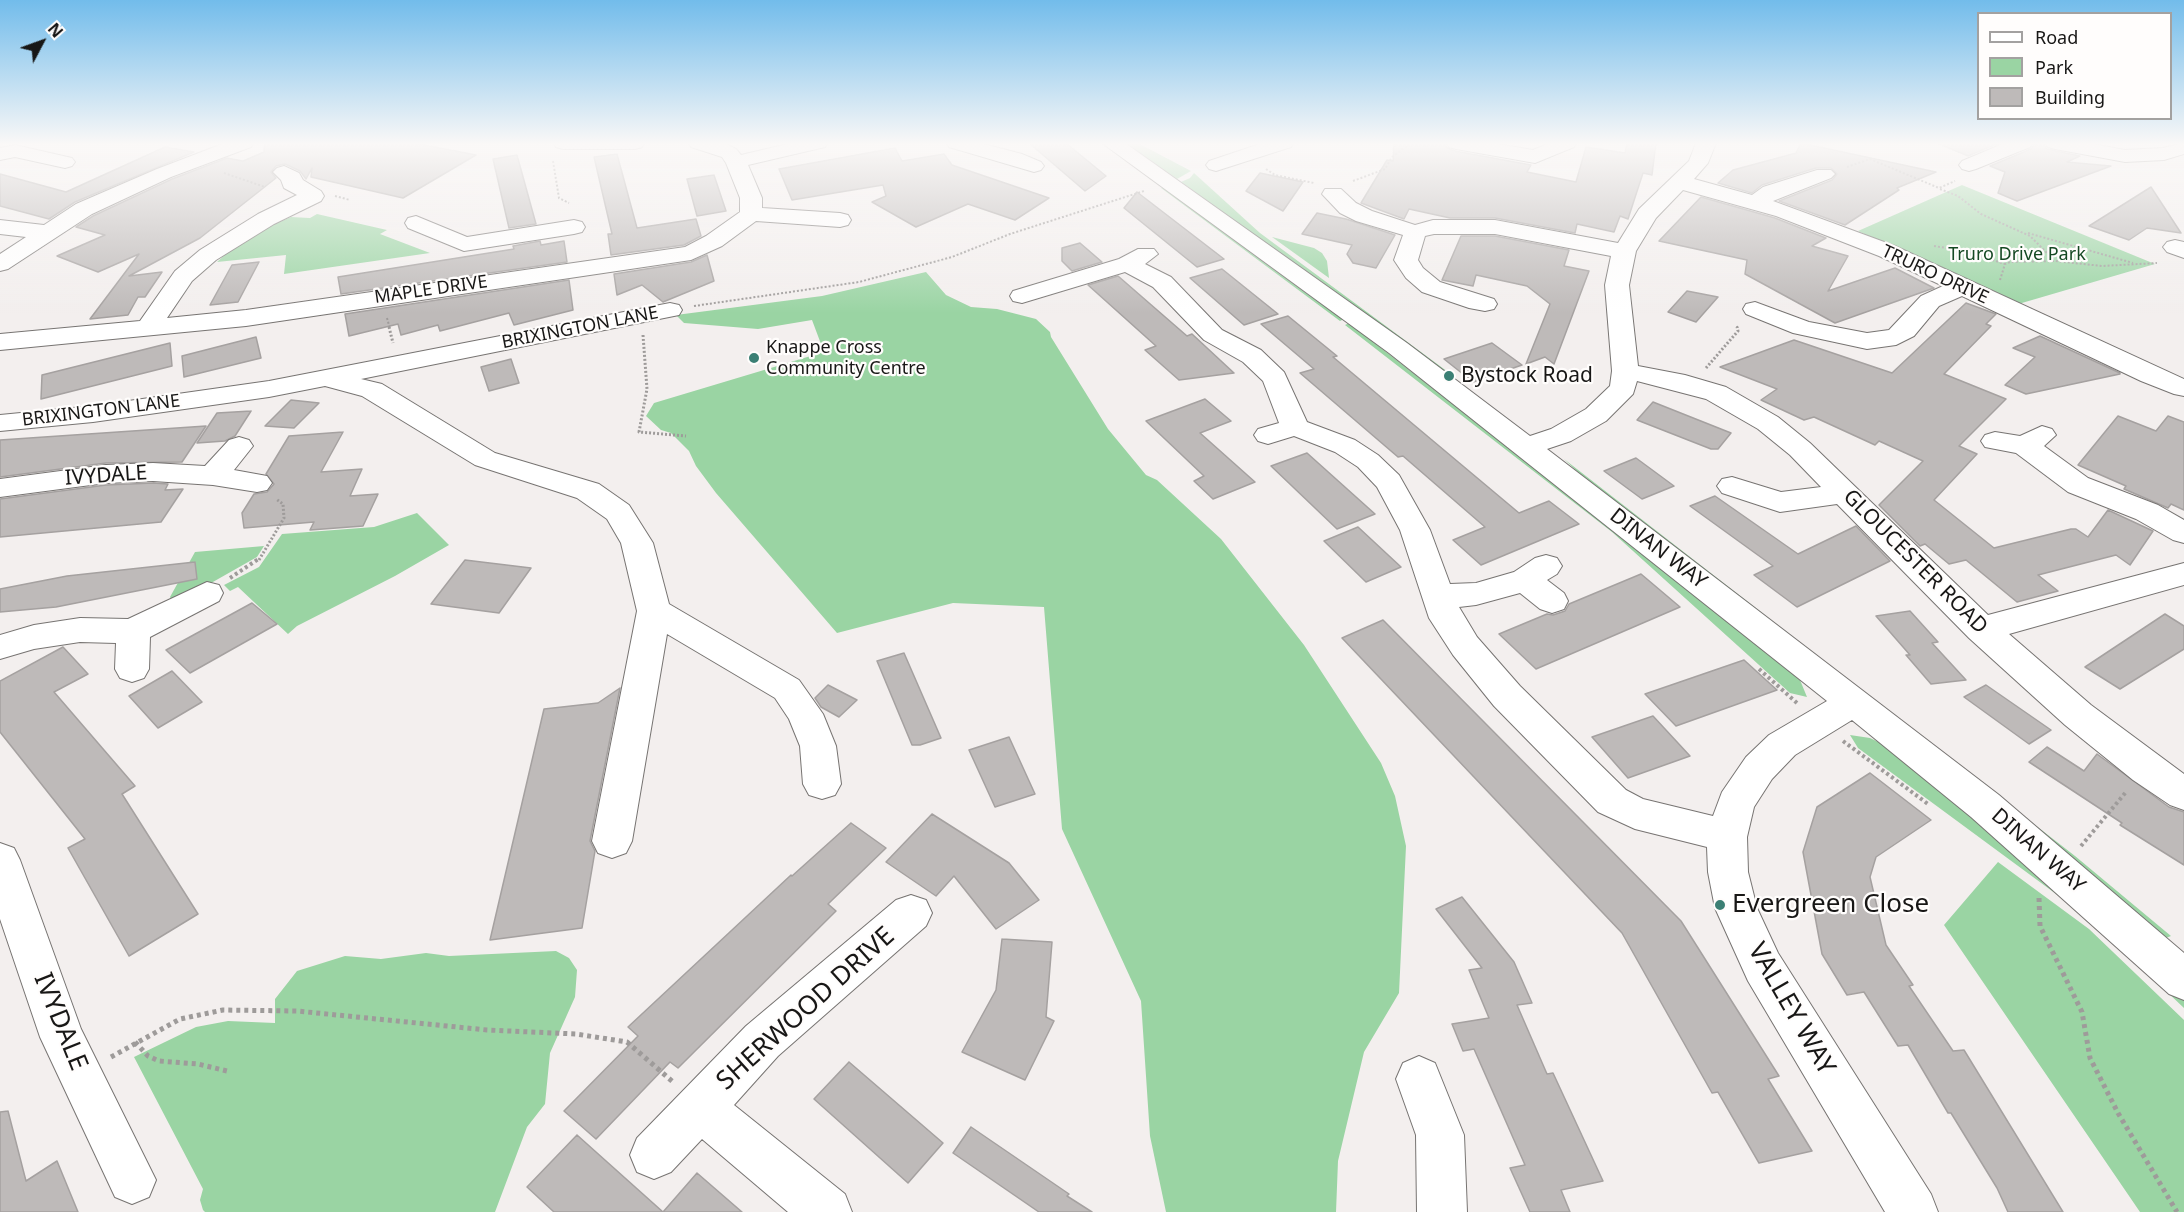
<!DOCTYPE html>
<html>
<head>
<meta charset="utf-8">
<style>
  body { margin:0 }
  #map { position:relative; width:2184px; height:1212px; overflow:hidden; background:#f3efee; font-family:"Noto Sans",sans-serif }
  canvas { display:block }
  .legend { position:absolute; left:1977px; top:12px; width:195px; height:108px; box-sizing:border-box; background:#fffdfc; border:2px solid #a3a1a0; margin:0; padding:8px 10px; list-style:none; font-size:18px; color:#181716 }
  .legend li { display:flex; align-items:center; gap:12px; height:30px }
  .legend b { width:30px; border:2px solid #a3a1a0 }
  .north { position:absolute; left:12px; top:12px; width:60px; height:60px; -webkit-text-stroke:4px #fffdfc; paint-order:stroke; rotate:49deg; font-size:16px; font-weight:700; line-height:24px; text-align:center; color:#181716 }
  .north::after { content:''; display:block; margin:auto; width:21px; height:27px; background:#181716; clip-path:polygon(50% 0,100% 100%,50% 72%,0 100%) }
</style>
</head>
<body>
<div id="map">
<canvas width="2184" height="1212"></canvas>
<ul class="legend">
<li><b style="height:8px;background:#fff"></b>Road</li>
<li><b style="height:16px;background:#9ad4a3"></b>Park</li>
<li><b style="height:16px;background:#bebab9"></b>Building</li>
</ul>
<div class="north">N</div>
</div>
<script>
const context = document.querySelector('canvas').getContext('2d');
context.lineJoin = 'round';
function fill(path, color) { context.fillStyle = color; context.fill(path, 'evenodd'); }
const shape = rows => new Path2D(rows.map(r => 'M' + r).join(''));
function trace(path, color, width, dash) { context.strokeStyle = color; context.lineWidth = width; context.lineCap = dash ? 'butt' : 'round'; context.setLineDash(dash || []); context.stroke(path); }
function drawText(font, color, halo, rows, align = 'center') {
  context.font = font + ' "Noto Sans",sans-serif'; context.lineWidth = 4.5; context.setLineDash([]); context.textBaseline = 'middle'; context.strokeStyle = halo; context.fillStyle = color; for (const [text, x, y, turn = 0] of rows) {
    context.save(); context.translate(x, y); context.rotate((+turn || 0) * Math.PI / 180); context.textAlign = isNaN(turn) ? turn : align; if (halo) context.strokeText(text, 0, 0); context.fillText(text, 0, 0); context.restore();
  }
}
fill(shape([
  [1123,143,1138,143,1191,171,1177,179],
  [1194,173,1260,233,1448,372,1445,373,1181,182,1190,178],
  [1962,185,2155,264,2015,305,1858,231],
  [1161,188,1164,188,1344,319,1340,321],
  [317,214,387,230,380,234,430,253,284,274,286,255,217,262,228,252,272,225,291,217,310,218],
  [1272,237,1314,248,1322,253,1327,261,1329,278],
  [926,272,946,295,971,307,997,309,1036,319,1050,332,1051,337,1108,429,1146,475,1157,480,1221,539,1304,645,1381,763,1395,796,1406,846,1399,993,1364,1052,1338,1161,1336,1212,1166,1212,1150,1136,1141,1001,1062,829,1044,607,953,603,837,633,716,493,696,466,689,451,671,433,661,430,646,416,654,403,824,352,812,320,758,329,684,323,676,315,822,296],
  [1349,323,1785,663,1800,680,1807,697,1790,693,1612,532,1345,325],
  [1564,459,2075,856,2171,936,2166,938,1597,490],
  [417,513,449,545,395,576,297,626,288,634,238,587,230,591,224,585,259,567,282,534,374,527],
  [264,546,257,557,174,604,170,597,195,552],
  [1850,735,1870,738,1893,749,2184,1000,2184,1008,2090,919,1858,748],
  [1998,862,2089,929,2184,1020,2184,1212,2140,1212,1944,925],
  [556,951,569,958,577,970,575,997,550,1053,545,1104,527,1127,495,1212,205,1212,203,1210,200,1200,203,1189,134,1057,196,1027,228,1021,275,1023,275,999,297,971,345,956,381,959,426,953,449,956]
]), '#9ad4a3');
const building = shape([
  [265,143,414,143,476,155,403,198,311,177,312,168,306,179,300,171,285,164,276,166,271,172,276,178,200,238,129,276,162,272,145,297,138,297,128,315,90,319,139,254,98,272,57,256,105,235,76,227,93,216,172,179,227,158,243,161,264,152,265,143],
  [1029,143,1066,143,1106,176,1085,191,1029,143],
  [1394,143,1444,143,1447,148,1455,151,1531,165,1527,172,1576,182,1586,147,1625,153,1627,143,1656,143,1652,175,1643,173,1628,219,1620,216,1614,232,1577,224,1575,233,1495,218,1450,218,1409,209,1404,219,1361,203,1387,160,1393,161,1394,143],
  [1801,143,1936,172,1897,188,1899,190,1845,225,1779,201,1832,180,1837,174,1831,168,1816,168,1762,185,1752,193,1718,183,1733,170,1796,153,1801,143],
  [1937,143,1999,143,1968,156,1937,143],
  [2035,143,2043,143,2047,149,2080,156,2067,162,2111,166,2017,201,1998,193,2005,172,1990,166,2031,149,2035,143],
  [165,147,194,152,75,202,49,219,0,206,0,174,66,192,165,147],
  [895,148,902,161,944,154,952,165,1049,198,1015,220,968,204,916,227,872,202,886,196,883,185,792,200,779,169,895,148],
  [617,154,637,228,696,219,701,236,684,245,611,255,608,234,612,234,594,157,617,154],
  [517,155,536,224,509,228,493,159,517,155],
  [1260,173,1303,182,1283,211,1246,191,1260,173],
  [714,175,726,211,697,216,687,179,714,175],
  [2151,187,2181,233,2147,228,2129,240,2089,226,2151,187],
  [1137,192,1224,259,1197,267,1124,208,1137,192],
  [1701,197,1775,218,1826,238,1812,246,1848,256,1828,291,1895,268,1934,288,1835,323,1745,274,1747,260,1659,241,1701,197],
  [1317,213,1346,219,1395,235,1376,268,1353,263,1347,254,1352,245,1302,234,1317,213],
  [1461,236,1495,236,1569,250,1564,266,1589,271,1554,364,1545,357,1526,364,1550,304,1527,286,1476,275,1473,286,1442,280,1461,236],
  [540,241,541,245,564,241,567,262,341,294,338,277,514,249,513,246,540,241],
  [1080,243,1102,262,1072,271,1062,261,1062,248,1080,243],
  [707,255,714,281,663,302,642,285,617,295,614,274,691,262,707,255],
  [259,262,238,302,210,305,232,265,259,262],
  [1222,269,1278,314,1244,325,1190,278,1222,269],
  [1118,276,1187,336,1192,334,1234,373,1179,380,1145,350,1156,346,1088,285,1118,276],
  [569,280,573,310,514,325,509,313,440,331,438,325,401,335,398,324,349,336,345,314,569,280],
  [1687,291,1718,297,1696,322,1668,312,1687,291],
  [1966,303,1996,314,1986,324,1991,326,1944,374,2006,399,1959,446,1977,454,1934,500,1994,548,2071,529,2076,529,2088,537,2108,510,2153,531,2130,565,2116,555,2038,575,2058,591,2017,602,1966,560,1949,564,1925,544,1920,546,1879,505,1923,461,1879,441,1875,445,1814,417,1804,420,1761,400,1777,389,1720,367,1794,340,1892,373,1966,303],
  [1288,316,1337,356,1333,357,1519,513,1549,501,1579,524,1481,565,1453,540,1485,527,1403,456,1398,457,1300,373,1314,369,1261,324,1288,316],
  [2040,336,2120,373,2120,374,2026,394,2005,385,2035,357,2013,348,2040,336],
  [256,337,261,358,184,377,182,356,256,337],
  [170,343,172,366,41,399,42,375,170,343],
  [1492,343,1522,365,1473,382,1444,359,1492,343],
  [511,359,519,383,489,391,481,367,511,359],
  [1205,399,1231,421,1200,433,1255,482,1213,499,1194,481,1204,476,1146,421,1205,399],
  [291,400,319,403,294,428,265,426,291,400],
  [1653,402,1731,433,1718,449,1711,449,1637,420,1653,402],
  [251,411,235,436,225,441,197,443,217,413,251,411],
  [2118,416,2156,431,2168,416,2184,422,2184,510,2171,504,2168,508,2124,489,2126,486,2078,465,2118,416],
  [206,426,182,462,106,463,0,477,0,440,206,426],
  [343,432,321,472,362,469,350,496,378,494,363,526,310,530,314,522,244,528,242,513,254,494,267,492,274,484,266,474,289,436,343,432],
  [1307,453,1375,514,1337,529,1271,466,1307,453],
  [1636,458,1674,486,1642,499,1604,471,1636,458],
  [153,483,168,484,165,490,183,489,161,522,0,537,0,499,106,485,153,483],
  [1715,496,1798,554,1856,526,1890,561,1797,607,1754,575,1773,566,1690,506,1715,496],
  [1358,527,1401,567,1366,582,1324,541,1358,527],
  [465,560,531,568,499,613,431,604,465,560],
  [195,562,197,579,56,607,0,612,0,589,67,576,195,562],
  [1641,574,1680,607,1536,669,1499,634,1547,614,1553,615,1565,611,1569,604,1641,574],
  [252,603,277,624,190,673,166,650,252,603],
  [1910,611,1938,642,1932,643,1966,680,1931,684,1906,655,1910,655,1876,616,1910,611],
  [2165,614,2184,626,2184,649,2120,689,2085,667,2165,614],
  [1383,620,1681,921,1779,1076,1768,1079,1812,1151,1759,1163,1718,1092,1712,1093,1622,933,1342,638,1383,620],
  [63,647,88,674,54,692,135,786,122,794,198,914,129,956,68,848,85,839,0,732,0,681,63,647],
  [904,653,941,738,920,745,912,745,877,661,904,653],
  [1744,660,1777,690,1676,726,1645,694,1744,660],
  [172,671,202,702,158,728,129,696,172,671],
  [828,685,857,700,839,717,821,707,815,698,828,685],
  [1986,685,2051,730,2029,744,1964,697,1986,685],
  [620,688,590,841,595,851,582,928,490,940,544,709,598,703,620,688],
  [1653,716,1690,756,1628,778,1592,737,1653,716],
  [1009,737,1035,794,995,807,969,750,1009,737],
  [2047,747,2084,771,2097,754,2169,807,2184,812,2184,865,2120,825,2122,823,2029,762,2047,747],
  [1870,773,1931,820,1876,857,1870,877,1886,945,1913,985,1909,986,1953,1051,1964,1050,2063,1212,2008,1212,1997,1188,1951,1113,1948,1113,1908,1045,1898,1046,1864,992,1847,995,1822,954,1803,852,1817,807,1870,773],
  [932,814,1009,863,1039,900,996,929,954,876,936,896,886,862,932,814],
  [851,823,886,848,828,904,836,911,678,1068,670,1062,596,1139,564,1111,638,1036,628,1027,791,875,792,876,851,823],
  [1462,897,1514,962,1532,1003,1517,1005,1547,1074,1553,1073,1603,1181,1561,1190,1570,1212,1530,1212,1510,1168,1525,1165,1474,1049,1463,1051,1452,1024,1489,1018,1469,970,1482,968,1436,909,1462,897],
  [1002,939,1052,942,1046,1017,1054,1021,1025,1080,962,1052,996,990,1002,939],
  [849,1062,943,1143,908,1183,814,1099,849,1062],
  [8,1111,26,1181,57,1161,78,1212,0,1212,0,1112,8,1111],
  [971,1127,1069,1194,1067,1196,1092,1212,1039,1212,953,1153,971,1127],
  [577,1135,663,1212,697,1173,742,1212,554,1212,527,1187,577,1135]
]);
fill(building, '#bebab9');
trace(building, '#a5a1a0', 1.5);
const minor = shape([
  [225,143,254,143,251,147,171,177,92,214,8,269,0,271,0,254,26,237,0,234,0,220,44,225,76,204,157,169,225,143],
  [553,143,645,143,642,147,635,149,563,149,556,147,553,143],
  [688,143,724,143,736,149,741,155,792,143,828,143,825,147,748,165,762,198,762,208,840,213,848,215,851,220,848,225,840,227,756,221,722,246,691,260,246,326,0,350,0,334,140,321,175,271,200,250,258,214,297,195,284,188,281,180,273,172,277,168,284,166,299,173,303,180,321,191,324,196,321,201,274,224,216,260,192,281,167,318,246,310,685,247,706,236,740,212,740,198,726,163,722,157,691,147,688,143],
  [946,143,980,143,1022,154,1041,162,1044,166,1041,170,1034,172,949,147,946,143],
  [1102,143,1125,143,1407,343,1530,436,1551,429,1586,409,1610,386,1612,371,1605,285,1611,256,1495,234,1434,234,1425,236,1418,260,1423,268,1440,282,1494,299,1497,304,1494,309,1485,311,1469,308,1422,292,1406,278,1394,260,1403,235,1356,221,1340,213,1322,194,1325,189,1341,189,1356,203,1372,211,1415,225,1433,220,1495,220,1618,243,1639,209,1689,161,1696,143,1716,143,1708,163,1694,179,1752,195,1763,187,1817,170,1831,170,1835,174,1831,178,1773,201,1895,246,2184,379,2184,396,2174,394,2141,381,1962,296,1939,306,1914,336,1896,345,1867,349,1793,333,1746,314,1743,309,1746,304,1755,302,1809,322,1867,333,1889,330,1921,296,1943,286,1879,256,1776,216,1683,190,1656,218,1636,251,1629,285,1638,366,1685,375,1726,387,1778,417,1810,443,1988,615,2184,563,2184,585,2009,634,2091,705,2184,774,2184,810,2170,805,2133,780,2065,725,1969,638,1837,504,1780,512,1722,493,1717,486,1722,479,1732,477,1781,492,1821,487,1790,455,1758,429,1706,399,1637,381,1633,394,1606,421,1571,441,1547,449,1999,795,2184,953,2184,1000,2169,994,1971,817,1852,720,1795,755,1772,779,1754,807,1747,837,1748,872,1757,908,1778,953,1931,1194,1938,1212,1885,1212,1748,981,1715,908,1708,872,1707,847,1635,829,1598,812,1494,706,1453,655,1429,618,1400,530,1377,487,1358,467,1335,452,1294,436,1268,444,1258,441,1254,435,1258,429,1279,423,1263,381,1243,362,1204,340,1153,287,1125,272,1022,303,1013,301,1010,296,1013,291,1119,259,1138,249,1154,249,1158,254,1145,264,1171,277,1222,330,1261,350,1284,372,1307,422,1355,440,1378,455,1399,475,1430,530,1450,584,1476,583,1514,572,1535,558,1546,555,1557,558,1562,566,1557,574,1547,580,1564,593,1568,601,1564,609,1552,613,1540,609,1520,593,1476,605,1459,607,1477,637,1520,686,1626,790,1643,799,1713,816,1722,792,1746,757,1769,735,1827,701,1389,353,1102,143],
  [1263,143,1294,143,1291,147,1216,171,1209,169,1206,165,1209,161,1263,143],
  [1446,143,1491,143,1533,150,1550,143,1577,143,1574,147,1535,163,1456,149,1449,147,1446,143],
  [2005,143,2033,143,2030,147,1976,169,1969,171,1962,169,1959,165,1962,161,2005,143],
  [2045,143,2088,143,2125,150,2163,148,2184,143,2184,154,2164,160,2125,162,2055,149,2048,147,2045,143],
  [15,145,72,158,75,162,72,166,65,168,15,157,0,160,0,148,15,145],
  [416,216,467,237,574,220,582,222,585,227,582,232,574,234,464,251,408,228,405,223,408,218,416,216],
  [2175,240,2184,242,2184,258,2167,252,2163,247,2167,242,2175,240],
  [670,303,679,305,682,310,679,315,361,379,382,384,495,453,599,484,629,505,653,543,669,604,799,680,823,714,836,746,841,784,835,795,822,799,809,795,803,784,800,746,789,719,775,698,667,634,632,841,626,853,612,858,598,853,592,841,637,611,621,543,607,519,577,498,475,465,362,396,325,386,269,397,93,422,0,431,0,415,93,406,269,381,670,303],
  [2042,426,2052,429,2056,435,2044,446,2088,478,2158,505,2184,520,2184,543,2173,540,2136,519,2068,492,2016,453,1985,447,1981,441,1985,435,1995,432,2020,436,2042,426],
  [239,437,249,440,253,446,234,470,267,476,272,483,267,490,257,492,213,485,153,481,106,483,0,497,0,479,106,465,153,463,205,466,229,440,239,437],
  [207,582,219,585,223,593,219,601,150,637,149,669,144,678,132,682,120,678,115,669,116,643,80,642,34,649,0,659,0,635,34,625,80,618,128,619,207,582],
  [0,843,14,848,20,860,81,1029,156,1180,149,1197,132,1204,115,1197,40,1037,0,919,0,843],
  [911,895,926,900,932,913,926,926,778,1056,734,1105,845,1194,852,1212,788,1212,702,1139,671,1172,654,1179,637,1172,630,1155,637,1138,746,1026,896,900,911,895],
  [1419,1056,1435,1063,1464,1135,1467,1212,1417,1212,1416,1135,1396,1079,1403,1063,1419,1056]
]);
trace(minor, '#777472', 2);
trace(shape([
  [553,161,559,198,569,203],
  [1847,167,1870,159,1939,188,1955,181],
  [1266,169,1275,175,1314,183],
  [224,173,265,187],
  [1353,181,1385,169,1392,157,1411,143],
  [1940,189,1958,196,1981,214,2030,236,2054,260],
  [335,196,350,200],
  [2028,233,2133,263],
  [1934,246,1965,251,2005,264],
  [2000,280,2005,264,2010,262,2055,261,2102,266,2157,263],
  [694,306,859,282,952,257,1010,234,1144,191],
  [387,318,390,329],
  [1737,326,1738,329]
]), '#9e9b9a', 2, [2, 2]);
trace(shape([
  [389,327,393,343],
  [643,335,647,389,639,432,686,436],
  [1706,368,1738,331,1737,327],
  [259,560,284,518,283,504,276,499]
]), '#9e9b9a', 3, [2, 2]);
trace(shape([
  [230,578,260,558],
  [1759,669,1798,704],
  [1843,741,1928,804],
  [2081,846,2126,792]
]), '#9e9b9a', 4, [3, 3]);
trace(shape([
  [2039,898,2040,926,2082,1012,2090,1058,2118,1113,2177,1212],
  [135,1042,148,1056,159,1061,198,1064,227,1071],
  [111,1057,180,1019,223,1010,297,1011,487,1030,576,1034,627,1042,673,1082]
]), '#9e9b9a', 5, [4, 4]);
fill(minor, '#fff');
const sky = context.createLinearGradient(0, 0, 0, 313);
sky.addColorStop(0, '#72bceb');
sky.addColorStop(0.46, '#faf8f7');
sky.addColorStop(1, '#faf8f700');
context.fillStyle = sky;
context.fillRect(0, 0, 2184, 313);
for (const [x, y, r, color] of [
  [754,358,6,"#3b7f74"],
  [1449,376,6,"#3b7f74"],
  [1720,905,6,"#3b7f74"]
]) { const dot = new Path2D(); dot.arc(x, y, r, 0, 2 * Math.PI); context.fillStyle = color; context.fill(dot); trace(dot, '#fffdfc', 2); }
drawText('18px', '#154923', '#fffdfc', [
  ["Truro Drive Park",2017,255]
]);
drawText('18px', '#181716', '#fffdfc', [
  ["TRURO DRIVE",1935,275,25],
  ["MAPLE DRIVE",431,290,-8],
  ["BRIXINGTON LANE",580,328,-11],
  ["BRIXINGTON LANE",101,411,-7]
]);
drawText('18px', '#181716', '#fffdfc', [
  ["Knappe Cross",766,348],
  ["Community Centre",766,369]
], 'left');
drawText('21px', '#181716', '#fffdfc', [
  ["Bystock Road",1461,376]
], 'left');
drawText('21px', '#181716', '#fffdfc', [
  ["IVYDALE",106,476,-4],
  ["DINAN WAY",1658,549,38],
  ["GLOUCESTER ROAD",1915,562,45],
  ["DINAN WAY",2038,851,41]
]);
drawText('26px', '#181716', '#fffdfc', [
  ["Evergreen Close",1732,905]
], 'left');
drawText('26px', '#181716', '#fffdfc', [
  ["SHERWOOD DRIVE",806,1009,-42],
  ["VALLEY WAY",1791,1009,60],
  ["IVYDALE",60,1022,68]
]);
</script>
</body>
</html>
